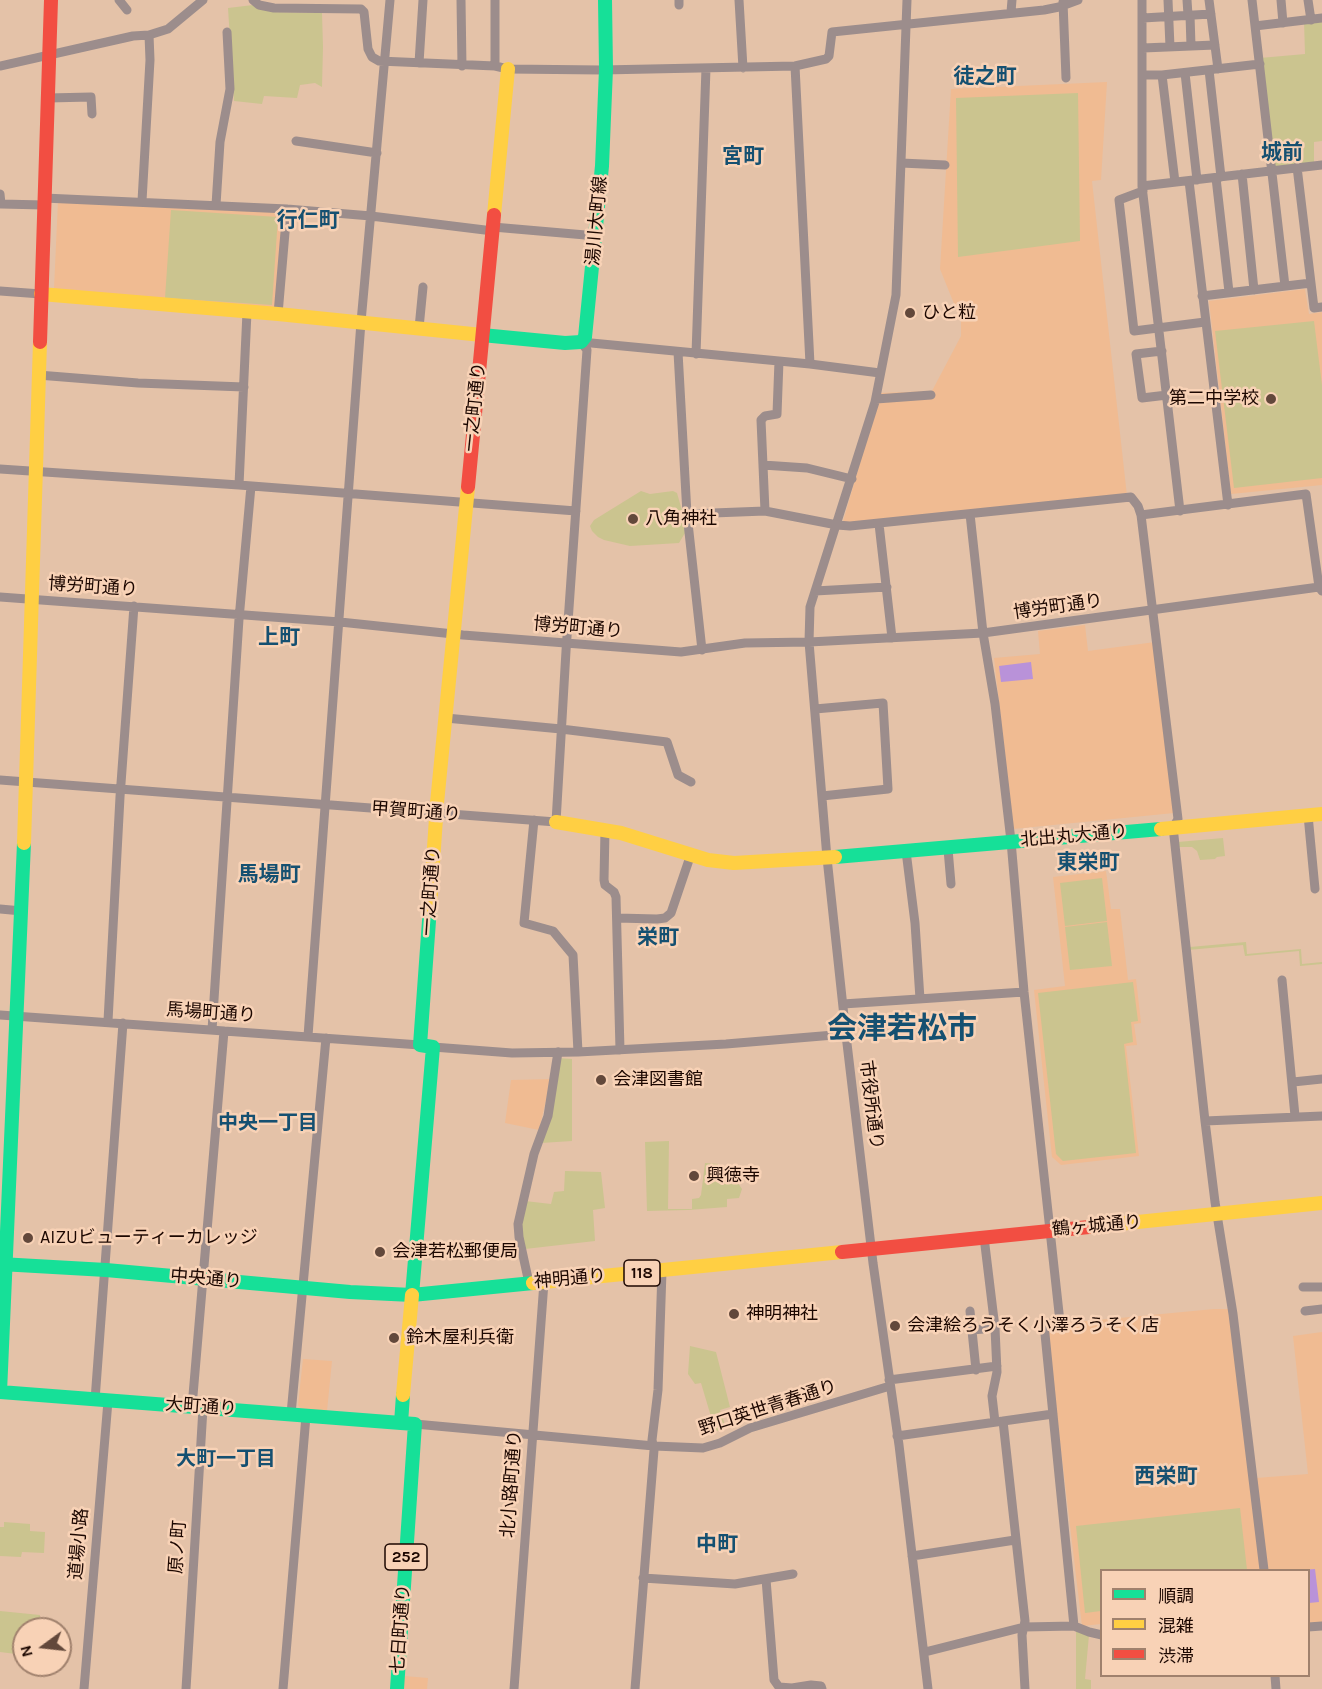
<!DOCTYPE html>
<html>
<head>
<meta charset="utf-8">
<style>
  body { margin:0 }
  #map { position:relative; width:1322px; height:1689px; overflow:hidden; background:#e4c2a8; font-family:Karla,"Noto Sans JP",sans-serif }
  canvas { display:block }
  .legend { position:absolute; left:1100px; top:1569px; width:210px; height:108px; box-sizing:border-box; background:#f8d2b6; border:2px solid #a0816d; margin:0; padding:8px 10px; list-style:none; font-size:18px; color:#1c0700 }
  .legend li { display:flex; align-items:center; gap:12px; height:30px }
  .legend b { width:30px; border:2px solid #a0816d }
  .north { position:absolute; left:12px; top:1617px; width:60px; height:60px; box-sizing:border-box; background:#f8d2b6; border:2px solid #a0816d; border-radius:50%; rotate:255deg; font-size:16px; font-weight:700; line-height:24px; text-align:center; color:#1c0700 }
  .north::after { content:''; display:block; margin:auto; width:21px; height:27px; background:#62483b; clip-path:polygon(50% 0,100% 100%,50% 72%,0 100%) }
</style>
</head>
<body>
<div id="map">
<canvas width="1322" height="1689"></canvas>
<ul class="legend">
<li><b style="height:8px;background:#16e098"></b>順調</li>
<li><b style="height:8px;background:#ffcf43"></b>混雑</li>
<li><b style="height:8px;background:#f24e42"></b>渋滞</li>
</ul>
<div class="north">N</div>
</div>
<script>
const context = document.querySelector('canvas').getContext('2d');
context.lineJoin = 'round';
function fill(path, color) { context.fillStyle = color; context.fill(path, 'evenodd'); }
const shape = rows => new Path2D(rows.map(r => 'M' + r).join(''));
function trace(path, color, width, dash) { context.strokeStyle = color; context.lineWidth = width; context.lineCap = dash ? 'butt' : 'round'; context.setLineDash(dash || []); context.stroke(path); }
function drawText(font, color, halo, rows, align = 'center') {
  context.font = font + ' Karla,"Noto Sans JP",sans-serif'; context.lineWidth = 5; context.setLineDash([]); context.textBaseline = 'middle'; context.strokeStyle = halo; context.fillStyle = color; for (const [text, x, y, turn = 0] of rows) {
    context.save(); context.translate(x, y); context.rotate((+turn || 0) * Math.PI / 180); context.textAlign = isNaN(turn) ? turn : align; if (halo) context.strokeText(text, 0, 0); context.fillText(text, 0, 0); context.restore();
  }
}
fill(shape([
  [1107,82,1101,180,1092,181,1127,496,842,525,880,393,932,391,961,336,961,321,940,269,951,89],
  [58,201,284,212,275,309,54,289],
  [1305,289,1309,314,1322,312,1322,485,1231,494,1209,301],
  [1085,625,1088,651,1155,642,1174,813,1013,829,994,658,1040,654,1038,631],
  [1106,871,1111,909,1120,909,1128,980,1136,979,1141,1023,1134,1024,1137,1045,1126,1046,1139,1156,1061,1165,1052,1157,1034,990,1065,986,1053,877],
  [551,1079,539,1130,505,1123,511,1080],
  [1214,1309,1229,1309,1261,1570,1102,1570,1101,1624,1082,1626,1046,1325],
  [1322,1332,1322,1622,1309,1624,1308,1570,1268,1570,1256,1478,1308,1474,1293,1336],
  [303,1359,332,1361,327,1411,301,1409,298,1405],
  [404,1676,428,1678,427,1689,404,1689]
]), '#f0bb92');
fill(shape([
  [253,5,272,12,322,13,323,47,322,87,315,83,300,85,297,98,264,96,262,104,234,101,228,8],
  [1322,19,1322,141,1314,142,1314,164,1276,168,1271,162,1260,58,1305,54,1304,21],
  [1078,93,1080,241,958,257,956,98],
  [171,210,278,217,272,305,165,298],
  [1314,321,1322,385,1322,478,1234,488,1215,331],
  [641,491,650,494,673,491,677,493,683,514,685,533,679,543,630,546,604,540,598,537,592,531,590,526,594,520],
  [1223,838,1225,856,1217,857,1215,859,1200,860,1197,851,1192,847,1178,847,1178,842],
  [1102,878,1107,921,1065,926,1060,883],
  [1107,922,1112,966,1070,970,1065,927],
  [1246,942,1247,954,1301,949,1302,964,1322,962,1322,964,1300,966,1299,951,1245,956,1243,945,1188,950,1190,947],
  [1133,982,1138,1021,1131,1022,1133,1042,1124,1044,1136,1153,1063,1161,1056,1154,1038,993],
  [558,1058,572,1059,572,1141,541,1143],
  [669,1141,668,1209,692,1209,692,1199,699,1198,701,1195,705,1163,718,1164,718,1181,736,1180,742,1189,739,1198,727,1199,727,1207,688,1210,647,1211,645,1142],
  [565,1171,601,1172,605,1208,593,1210,595,1241,525,1249,521,1226,525,1201,551,1204,554,1192,564,1191],
  [690,1346,716,1352,730,1407,720,1410,726,1428,711,1433,708,1421,712,1420,701,1383,695,1384,688,1374],
  [1240,1508,1247,1570,1102,1570,1101,1611,1085,1613,1076,1526],
  [4,1522,30,1524,30,1531,45,1532,44,1553,22,1552,21,1557,0,1556,0,1527,4,1527],
  [0,1611,40,1615,39,1629,24,1629,24,1655,0,1652],
  [1076,1630,1089,1635,1085,1679,1091,1680,1091,1689,1076,1689]
]), '#cbc48f');
fill(shape([
  [1031,662,1033,679,1001,682,999,666],
  [1315,1569,1319,1602,1309,1603,1308,1570,1301,1570]
]), '#b992d9');
trace(shape([
  [119,0,127,10],
  [253,0,259,5,274,8,361,9,364,12,368,49,372,57,379,61,495,66,508,69,602,70,795,66,826,59,829,56,832,32,1044,10,1059,7,1078,0],
  [461,0,462,66],
  [495,0,495,66],
  [739,0,743,68],
  [907,0,896,295,875,402,810,607,809,642,827,858,846,1035,873,1263,899,1445,928,1689],
  [1142,0,1142,186,1180,511],
  [1168,0,1170,47],
  [1187,0,1188,15],
  [1209,0,1218,69],
  [1252,0,1285,286],
  [1281,0,1283,23],
  [1308,0,1311,20],
  [1063,2,1066,78],
  [679,5,679,0],
  [1011,12,1012,0],
  [1190,15,1191,46],
  [1143,18,1211,14],
  [1255,26,1322,18],
  [1143,48,1215,45],
  [419,63,423,0],
  [0,66,133,36,149,35],
  [795,66,810,364],
  [1209,70,1221,177],
  [1185,73,1197,180],
  [1142,75,1162,75,1260,64],
  [1162,75,1175,182],
  [48,98,91,97,92,114],
  [296,141,377,153],
  [901,163,945,165],
  [1297,167,1314,308,1322,307],
  [1242,174,1254,290],
  [1216,178,1229,292],
  [1189,181,1228,505],
  [1142,186,1322,165],
  [1143,191,1119,200,1134,331,1205,322],
  [0,194,1,204,44,205],
  [44,198,287,209,371,216,493,231],
  [142,201,150,60,149,35,168,29,203,0],
  [216,205,220,142,230,89,227,32],
  [493,227,597,236],
  [0,291,41,294],
  [1202,296,1311,283],
  [278,314,287,209],
  [419,328,423,287],
  [1162,351,1136,354,1142,398,1167,395],
  [678,352,687,514,702,650],
  [696,354,706,68],
  [38,375,138,383,244,387],
  [876,399,931,395],
  [763,465,807,468,852,479],
  [0,469,239,485,576,511],
  [239,485,247,312],
  [765,511,761,420,765,416,777,414,779,361],
  [687,514,765,511,837,525,850,526,1131,497,1138,506,1141,515,1178,819,1173,828,1174,836,1205,1121,1215,1202,1233,1314,1264,1570],
  [970,514,983,633,995,704,1011,841,1024,992,1060,1322,1044,1324,1074,1626],
  [1141,515,1306,494,1319,587],
  [879,524,892,638],
  [815,591,887,587],
  [0,597,340,622,463,635,681,652,745,643,809,642,983,633,1319,587,1322,591],
  [815,709,883,703,888,789,822,796],
  [446,718,561,729,667,742,678,775,691,782],
  [0,780,556,822,566,651,587,350,581,342,810,364,880,373],
  [1308,815,1315,889],
  [534,820,524,923,553,931,573,955,578,1052],
  [605,830,604,880,605,885,614,892,616,897,620,1050],
  [948,849,951,884],
  [906,851,915,923,920,999],
  [0,909,22,911],
  [617,918,657,919,665,918,671,913,691,854],
  [1282,980,1295,1116],
  [843,1004,1024,992],
  [0,1015,420,1045],
  [108,1021,120,797,134,606],
  [212,1030,239,619,251,486],
  [308,1036,361,322,390,0],
  [433,1047,512,1053,578,1052,726,1044,846,1034],
  [1293,1082,1322,1079],
  [1205,1121,1322,1116],
  [984,1237,995,1328,997,1372,992,1396,995,1422],
  [529,1283,519,1237,518,1224,534,1154,548,1116,558,1052],
  [1303,1287,1322,1287],
  [970,1311,976,1370],
  [1305,1311,1322,1309],
  [972,1330,995,1328],
  [889,1380,997,1366],
  [95,1400,123,1023],
  [192,1407,224,1031],
  [291,1414,326,1038],
  [1003,1421,1025,1621,1022,1635,1025,1689],
  [415,1424,654,1446,703,1448,720,1443,750,1428,890,1386],
  [897,1436,1053,1414],
  [912,1556,1015,1540],
  [643,1578,735,1584,793,1574],
  [766,1579,774,1680,779,1687,792,1688,811,1685,821,1686,822,1689],
  [1308,1627,1322,1626],
  [925,1652,1024,1627,1074,1626,1089,1632,1102,1635],
  [1275,1676,1276,1689],
  [84,1689,108,1401],
  [186,1689,203,1408],
  [283,1689,306,1416],
  [514,1689,544,1282],
  [635,1689,654,1450,652,1440,658,1390,662,1271]
]), '#9c8d8c', 9);
trace(shape([
  [482,335,565,343,581,342,585,337,602,166,606,69,605,0],
  [835,857,1161,829],
  [0,1264,106,1270,350,1292,412,1295,533,1283],
  [412,1295,433,1047,420,1045,430,907],
  [0,1392,24,843],
  [0,1392,401,1423],
  [397,1689,415,1424,401,1423,403,1395]
]), '#16e098', 14);
trace(shape([
  [494,215,508,69],
  [41,294,278,314,482,335],
  [556,822,621,833,708,860,734,863,835,857],
  [1161,829,1322,814],
  [24,843,40,342],
  [430,907,437,803,468,487],
  [1089,1227,1322,1203],
  [533,1283,842,1252],
  [403,1395,412,1295]
]), '#ffcf43', 14);
trace(shape([
  [40,342,51,0],
  [468,487,494,215],
  [842,1252,1089,1227]
]), '#f24e42', 14);
for (const [x, y, r, color] of [
  [910,313,6,"#62483b"],
  [1271,399,6,"#62483b"],
  [633,519,6,"#62483b"],
  [601,1080,6,"#62483b"],
  [694,1176,6,"#62483b"],
  [28,1238,6,"#62483b"],
  [380,1252,6,"#62483b"],
  [734,1314,6,"#62483b"],
  [895,1326,6,"#62483b"],
  [394,1338,6,"#62483b"]
]) { const dot = new Path2D(); dot.arc(x, y, r, 0, 2 * Math.PI); context.fillStyle = color; context.fill(dot); trace(dot, '#f8d2b6', 2); }
for (const [x, y, w] of [
  [642,1273,36],
  [406,1557,42]
]) { const box = new Path2D(); box.roundRect(x - w / 2, y - 13, w, 26, 4.5); context.fillStyle = '#f8d2b6'; context.fill(box); trace(box, '#1c0700', 1.5); }
drawText('bold 16px', '#1c0700', null, [
  ["118",642,1273],
  ["252",406,1557]
]);
drawText('18px', '#1c0700', '#f8d2b6', [
  ["湯川大町線",597,221,-85],
  ["一之町通り",475,407,-84],
  ["博労町通り",93,587,4],
  ["博労町通り",1058,607,-8],
  ["博労町通り",578,628,5],
  ["甲賀町通り",416,812,4],
  ["北出丸大通り",1074,836,-5],
  ["一之町通り",431,891,-86],
  ["馬場町通り",211,1013,4],
  ["市役所通り",871,1105,83],
  ["鶴ヶ城通り",1097,1226,-5],
  ["中央通り",206,1279,5],
  ["神明通り",570,1279,-5],
  ["大町通り",201,1407,4],
  ["野口英世青春通り",768,1408,-18],
  ["北小路町通り",512,1484,-86],
  ["道場小路",79,1544,-85],
  ["原ノ町",178,1547,-86],
  ["七日町通り",401,1629,-86]
]);
drawText('18px', '#1c0700', '#f8d2b6', [
  ["ひと粒",922,313],
  ["第二中学校",1259,399,"right"],
  ["八角神社",645,519],
  ["会津図書館",613,1080],
  ["興徳寺",706,1176],
  ["AIZUビューティーカレッジ",40,1238],
  ["会津若松郵便局",392,1252],
  ["神明神社",746,1314],
  ["会津絵ろうそく小澤ろうそく店",907,1326],
  ["鈴木屋利兵衛",406,1338]
], 'left');
drawText('bold 20px', '#155071', '#f8d2b6', [
  ["中央一丁目",268,1123],
  ["大町一丁目",226,1459]
]);
drawText('bold 21px', '#155071', '#f8d2b6', [
  ["徒之町",985,77],
  ["城前",1282,153],
  ["宮町",743,157],
  ["行仁町",308,221],
  ["上町",279,638],
  ["東栄町",1088,863],
  ["馬場町",269,875],
  ["栄町",658,938],
  ["西栄町",1166,1477],
  ["中町",717,1545]
]);
drawText('bold 30px', '#155071', '#f8d2b6', [
  ["会津若松市",902,1029]
]);
</script>
</body>
</html>
